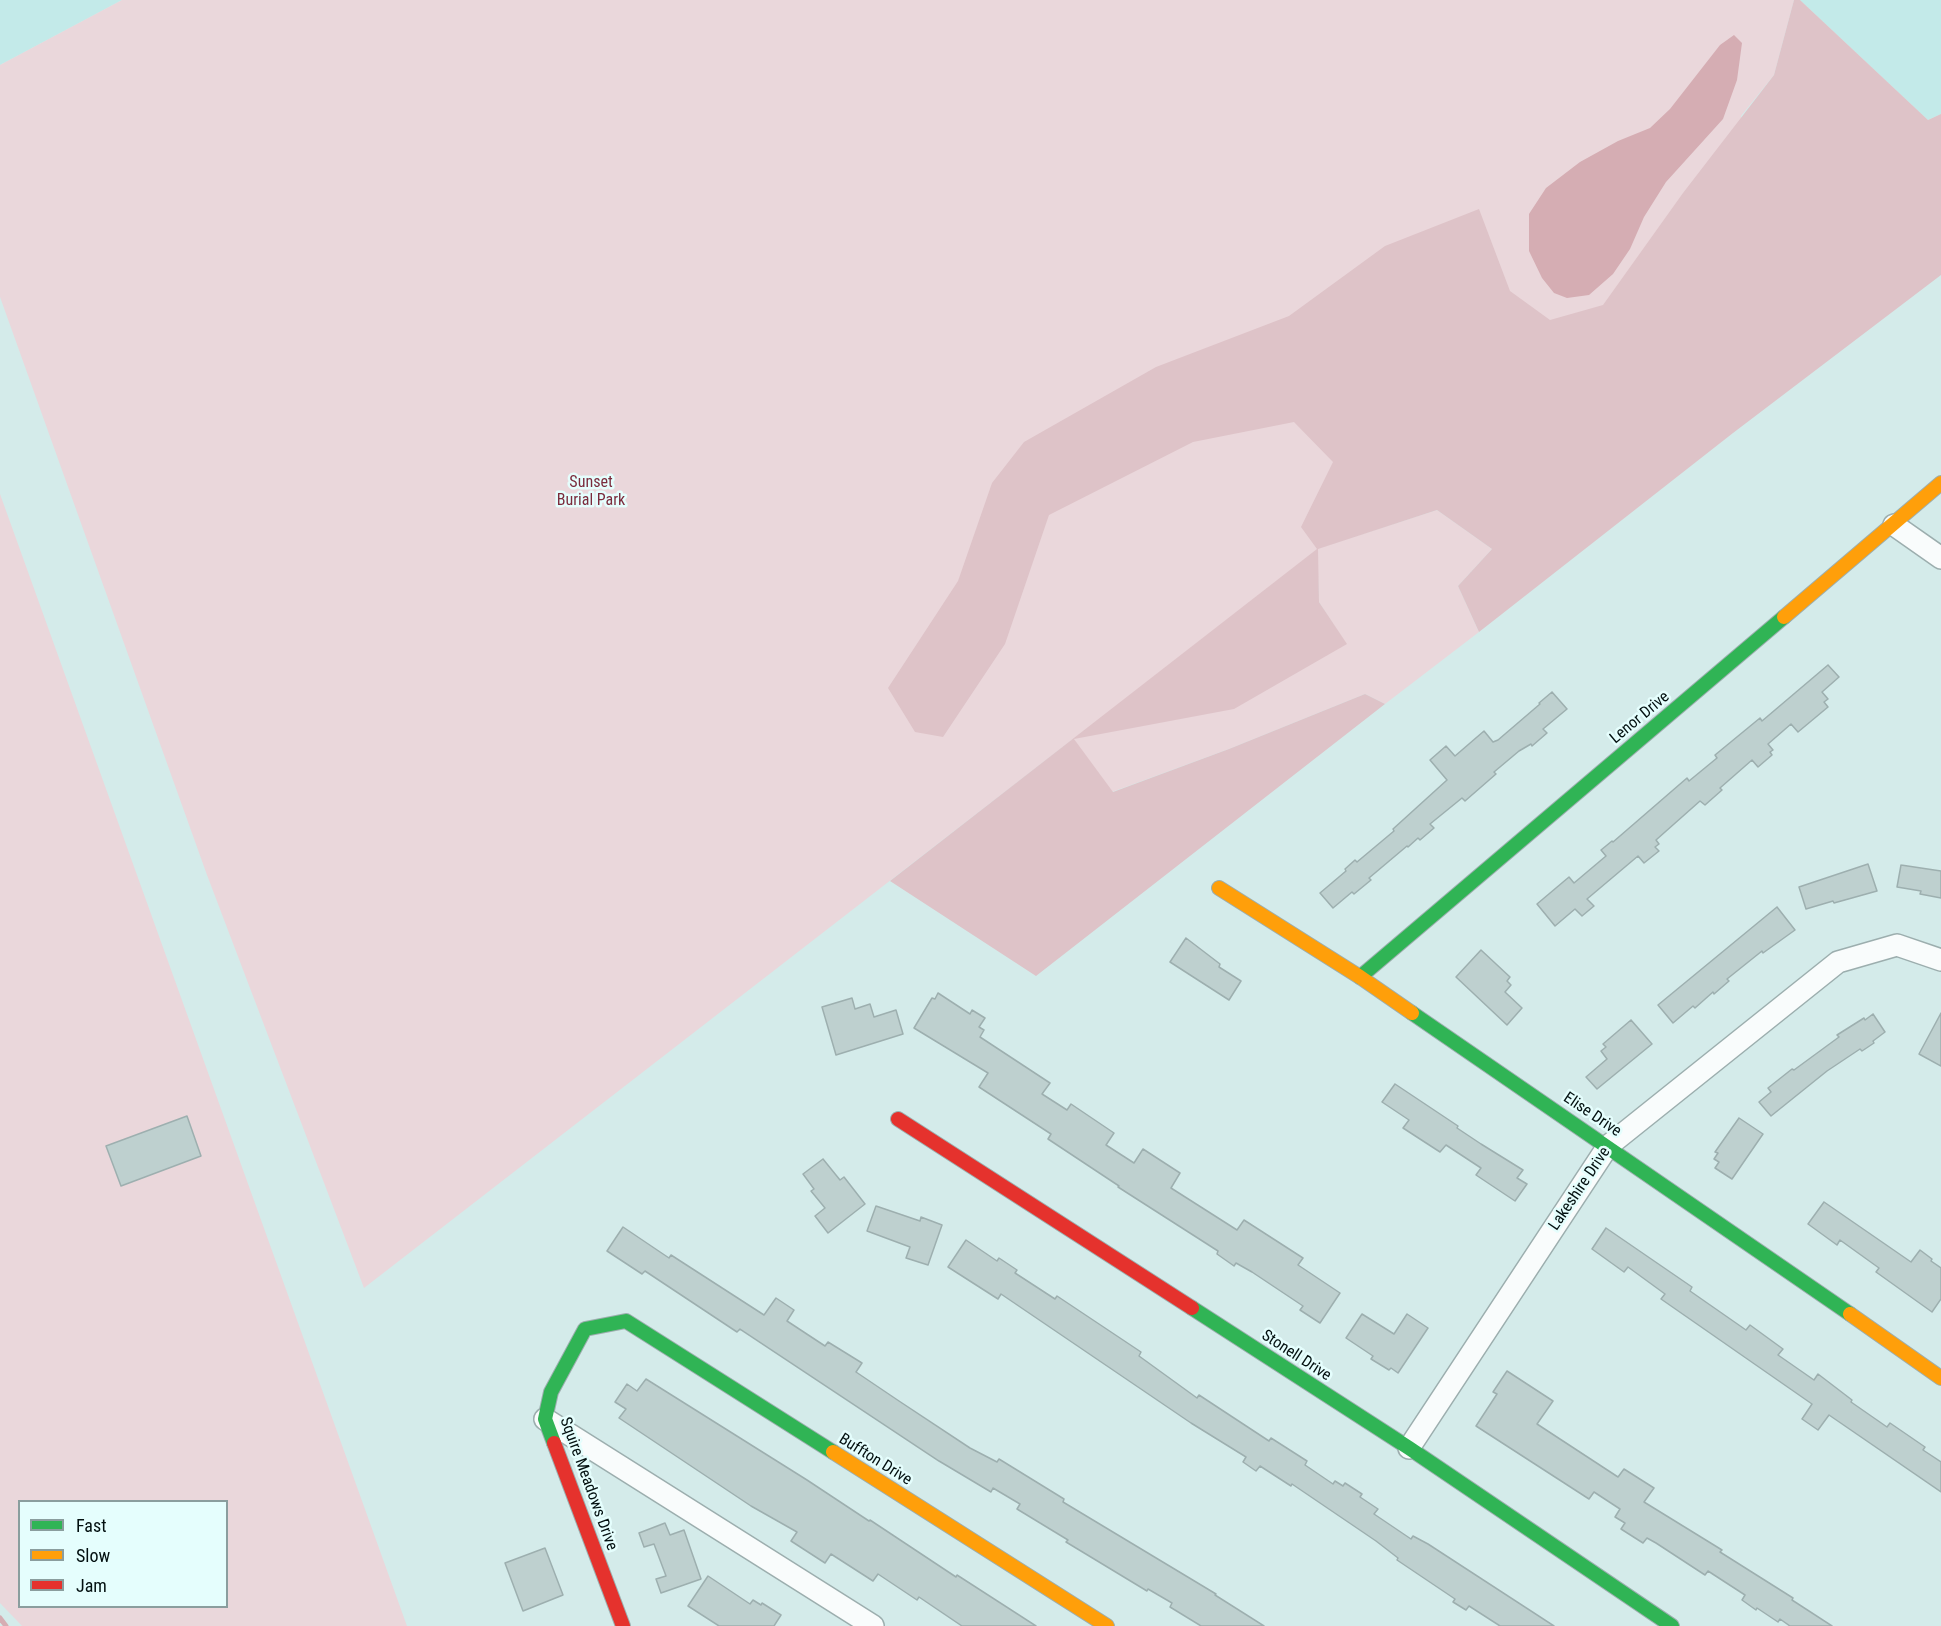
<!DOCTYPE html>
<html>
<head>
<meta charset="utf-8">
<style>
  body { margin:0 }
  #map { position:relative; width:1941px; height:1626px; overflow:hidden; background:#d4ebea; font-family:"Roboto Condensed",sans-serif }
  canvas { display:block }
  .legend { position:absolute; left:18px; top:1500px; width:210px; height:108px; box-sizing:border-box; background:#e5fefd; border:2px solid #8a9e9e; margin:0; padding:8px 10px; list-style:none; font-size:18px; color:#020f0f }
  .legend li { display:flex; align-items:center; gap:12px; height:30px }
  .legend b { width:30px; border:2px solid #8a9e9e }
</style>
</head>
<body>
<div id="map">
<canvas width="1941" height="1626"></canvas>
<ul class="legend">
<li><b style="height:8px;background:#30b455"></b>Fast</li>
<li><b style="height:8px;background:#ff9f0a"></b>Slow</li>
<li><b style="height:8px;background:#e5322d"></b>Jam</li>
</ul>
</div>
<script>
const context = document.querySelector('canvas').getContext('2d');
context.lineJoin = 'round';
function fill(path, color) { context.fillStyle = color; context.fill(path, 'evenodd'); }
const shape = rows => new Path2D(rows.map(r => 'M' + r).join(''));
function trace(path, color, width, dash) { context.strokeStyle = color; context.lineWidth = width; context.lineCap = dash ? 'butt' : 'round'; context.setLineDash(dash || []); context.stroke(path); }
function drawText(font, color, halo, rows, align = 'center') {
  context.font = font + ' "Roboto Condensed",sans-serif'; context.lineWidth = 5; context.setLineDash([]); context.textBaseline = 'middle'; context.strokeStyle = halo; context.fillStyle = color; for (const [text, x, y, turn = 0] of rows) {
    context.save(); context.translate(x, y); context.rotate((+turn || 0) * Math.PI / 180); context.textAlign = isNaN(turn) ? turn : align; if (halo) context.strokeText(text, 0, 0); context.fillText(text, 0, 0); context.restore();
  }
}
fill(shape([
  [0,0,122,0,0,65],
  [1800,0,1941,0,1941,114,1928,120]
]), '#c3eae9');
fill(shape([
  [122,0,1794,0,1774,75,1741,116,1740,222,1319,548,1437,510,1492,549,1458,586,1479,632,1385,704,1365,694,1229,749,1112,792,1073,739,364,1288,207,875,0,297,0,65],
  [1317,550,1319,602,1346,644,1075,738],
  [0,494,407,1626,22,1626,0,1603],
  [20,1502,226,1502,226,1606,20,1606]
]), '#ead7db');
fill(shape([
  [1794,0,1800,0,1928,120,1941,114,1941,275,1733,433,1479,632,1458,586,1492,549,1437,510,1318,549,1319,602,1347,644,1234,709,1074,739,1113,792,1229,749,1365,694,1385,704,1036,976,890,881,1317,549,1301,527,1333,462,1294,422,1193,442,1049,515,1005,644,943,737,915,732,888,688,958,581,992,483,1024,442,1156,367,1289,316,1385,246,1479,209,1510,291,1550,320,1603,305,1683,193,1774,75]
]), '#dec3c8');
fill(shape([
  [1734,35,1742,43,1737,80,1723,119,1666,182,1644,217,1630,249,1613,274,1589,295,1567,298,1554,293,1542,278,1529,251,1529,214,1546,188,1580,162,1618,141,1650,128,1670,109,1720,45]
]), '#d5adb3');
trace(shape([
  [0,1618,6,1626]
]), '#d5adb3', 5);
const building = shape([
  [1828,665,1839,677,1822,692,1828,699,1824,702,1828,707,1798,732,1791,724,1768,744,1773,750,1770,752,1772,755,1758,767,1752,760,1720,788,1722,790,1705,805,1700,801,1656,840,1659,844,1655,847,1659,851,1644,863,1638,856,1587,899,1594,906,1582,916,1575,909,1555,926,1537,904,1569,877,1574,883,1606,856,1601,850,1612,841,1613,842,1687,778,1689,781,1717,758,1715,755,1760,718,1762,721,1828,665],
  [1552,692,1567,709,1543,729,1547,733,1532,746,1531,744,1519,751,1494,772,1496,774,1465,801,1462,798,1430,824,1434,828,1420,840,1418,838,1408,847,1407,846,1369,878,1371,880,1354,894,1352,892,1333,908,1320,893,1346,871,1345,869,1355,860,1357,862,1394,831,1393,829,1447,780,1430,760,1446,746,1455,756,1484,731,1493,742,1498,740,1540,704,1539,703,1552,692],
  [1868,864,1877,891,1834,903,1833,901,1806,909,1799,887,1868,864],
  [1901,865,1941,871,1941,898,1920,894,1921,891,1897,887,1901,865],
  [1777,907,1795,930,1763,953,1762,951,1727,979,1729,981,1714,994,1713,992,1695,1008,1693,1006,1673,1023,1658,1005,1777,907],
  [1186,938,1220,964,1219,967,1241,981,1229,1000,1170,962,1186,938],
  [1481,950,1510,977,1507,981,1511,985,1505,992,1522,1008,1507,1025,1456,977,1481,950],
  [938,993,970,1014,972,1010,985,1018,979,1027,984,1030,980,1037,1050,1083,1042,1094,1067,1110,1071,1104,1114,1133,1106,1145,1134,1163,1143,1149,1180,1173,1171,1188,1237,1230,1244,1220,1303,1258,1298,1265,1340,1293,1320,1323,1300,1310,1303,1306,1252,1272,1236,1263,1234,1266,1217,1254,1218,1251,1118,1187,1119,1186,1048,1139,1051,1134,979,1087,988,1073,914,1028,932,998,935,999,938,993],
  [852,998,855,1009,870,1004,874,1017,896,1010,903,1034,836,1055,822,1007,852,998],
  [1941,1013,1941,1066,1919,1054,1941,1013],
  [1873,1014,1885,1032,1873,1041,1874,1043,1862,1051,1860,1049,1827,1071,1771,1116,1759,1102,1771,1092,1768,1088,1792,1069,1794,1070,1839,1037,1837,1035,1864,1018,1865,1020,1873,1014],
  [1631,1020,1652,1044,1597,1089,1586,1077,1607,1059,1601,1051,1606,1047,1603,1044,1631,1020],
  [1395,1084,1458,1126,1457,1128,1481,1144,1523,1170,1517,1178,1527,1184,1515,1201,1476,1175,1481,1168,1446,1145,1440,1152,1403,1128,1409,1120,1382,1102,1395,1084],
  [187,1116,201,1156,121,1186,106,1146,187,1116],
  [1739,1118,1763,1134,1732,1179,1715,1168,1719,1162,1714,1159,1718,1153,1715,1152,1739,1118],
  [823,1159,840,1180,844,1177,865,1204,828,1233,815,1216,825,1208,811,1191,814,1189,803,1174,823,1159],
  [1824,1202,1911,1262,1920,1250,1932,1259,1931,1261,1941,1268,1941,1299,1932,1312,1876,1272,1879,1268,1840,1240,1837,1245,1808,1224,1824,1202],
  [876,1206,920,1221,921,1217,942,1225,928,1265,906,1258,910,1247,867,1231,876,1206],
  [623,1227,669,1258,671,1255,764,1315,776,1298,794,1310,787,1321,825,1346,828,1342,862,1363,856,1372,899,1401,970,1448,997,1462,999,1459,1064,1499,1063,1502,1216,1594,1215,1595,1264,1626,1201,1626,1170,1607,1172,1603,1148,1589,1147,1591,1066,1542,1068,1540,1017,1509,1020,1504,993,1488,991,1492,939,1461,740,1329,737,1332,645,1271,642,1274,607,1251,623,1227],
  [1606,1228,1692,1287,1690,1291,1746,1330,1750,1325,1783,1349,1778,1355,1814,1380,1818,1374,1852,1400,1851,1402,1887,1427,1890,1423,1925,1447,1923,1450,1941,1462,1941,1492,1829,1415,1818,1430,1802,1419,1812,1404,1661,1299,1665,1294,1628,1267,1624,1272,1592,1249,1606,1228],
  [966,1240,997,1261,999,1258,1017,1270,1015,1273,1055,1299,1057,1296,1141,1352,1139,1356,1197,1398,1199,1395,1269,1441,1271,1438,1307,1461,1305,1465,1333,1484,1335,1481,1343,1486,1345,1483,1362,1494,1360,1497,1378,1509,1374,1514,1411,1539,1413,1536,1428,1544,1554,1626,1500,1626,1469,1606,1466,1610,1453,1602,1455,1599,1397,1560,1398,1558,1376,1541,1292,1484,1291,1486,1260,1466,1256,1471,1243,1462,1246,1457,1191,1423,1001,1294,998,1299,948,1267,966,1240],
  [1362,1314,1394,1334,1407,1314,1428,1328,1398,1373,1391,1368,1389,1370,1371,1359,1373,1356,1346,1338,1362,1314],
  [1507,1371,1553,1401,1537,1424,1618,1477,1624,1469,1654,1488,1644,1502,1722,1550,1720,1552,1793,1598,1792,1600,1832,1626,1790,1626,1780,1619,1778,1622,1757,1608,1756,1610,1742,1600,1745,1595,1708,1571,1705,1575,1656,1543,1647,1538,1643,1543,1621,1529,1625,1523,1615,1517,1620,1509,1594,1492,1589,1499,1476,1426,1497,1394,1493,1392,1507,1371],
  [646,1379,807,1480,869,1521,870,1520,956,1577,957,1575,1036,1626,962,1626,919,1597,917,1600,878,1574,873,1581,831,1554,825,1563,791,1541,797,1532,751,1506,619,1418,626,1409,615,1402,627,1384,637,1391,646,1379],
  [665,1523,670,1535,684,1530,701,1579,661,1593,656,1579,666,1576,654,1544,644,1547,639,1533,665,1523],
  [545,1548,563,1595,523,1611,505,1563,545,1548],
  [708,1576,750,1604,753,1600,761,1605,762,1603,781,1615,774,1626,719,1626,688,1606,708,1576]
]);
fill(building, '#bed0cf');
trace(building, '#9dafaf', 1.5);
const street = shape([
  [1894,525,1941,558],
  [545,1419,873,1626],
  [1409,1448,1608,1146,1838,962,1897,945,1941,960]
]);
const fast = shape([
  [1360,977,1784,617],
  [1412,1013,1850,1314],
  [1192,1308,1409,1448,1672,1626],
  [554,1443,545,1419,551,1392,585,1329,626,1321,833,1452]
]);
const slow = shape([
  [1784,617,1941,483],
  [1219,888,1360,977,1412,1013],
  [1850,1314,1941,1378],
  [833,1452,1107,1626]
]);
const jam = shape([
  [898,1119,1192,1308],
  [554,1443,623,1626]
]);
trace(street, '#9caeae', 24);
trace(fast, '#9caeae', 16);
trace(slow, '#9caeae', 16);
trace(jam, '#9caeae', 16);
trace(street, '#f9fcfc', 21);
trace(fast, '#30b455', 14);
trace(slow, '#ff9f0a', 14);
trace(jam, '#e5322d', 14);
drawText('16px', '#7b2b3c', '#e5fefd', [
  ["Sunset",591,483],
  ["Burial Park",591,501]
]);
drawText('16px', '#020f0f', '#e5fefd', [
  ["Lenor Drive",1640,718,-40],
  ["Elise Drive",1592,1115,34],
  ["Lakeshire Drive",1580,1189,-56],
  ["Stonell Drive",1296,1356,33],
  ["Buffton Drive",875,1460,32],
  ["Squire Meadows Drive",588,1484,70]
]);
</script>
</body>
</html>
